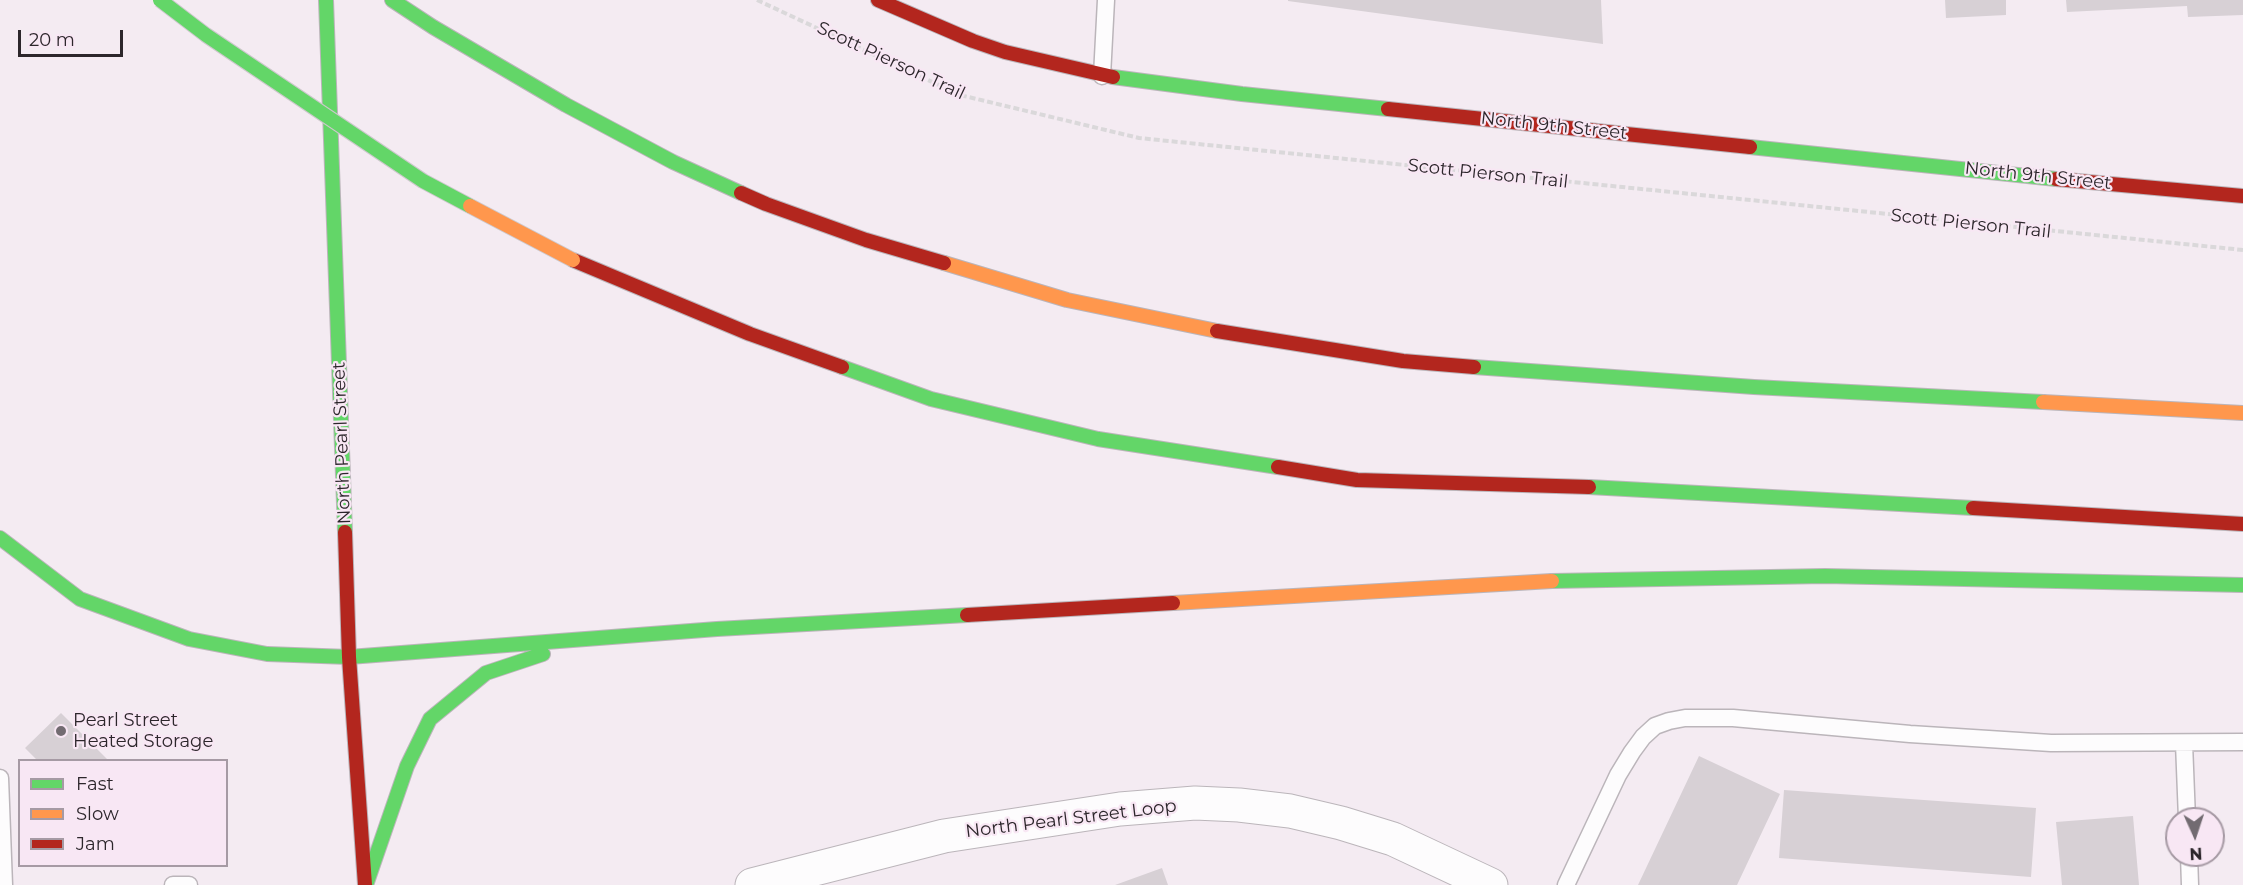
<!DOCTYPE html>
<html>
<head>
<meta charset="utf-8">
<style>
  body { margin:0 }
  #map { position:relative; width:2243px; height:885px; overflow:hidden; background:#f4ebf2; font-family:Montserrat,sans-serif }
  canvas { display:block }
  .legend { position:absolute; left:18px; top:759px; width:210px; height:108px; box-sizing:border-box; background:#f8e7f4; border:2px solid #a69aa4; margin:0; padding:8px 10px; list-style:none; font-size:18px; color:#2c262b }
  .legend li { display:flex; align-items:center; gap:12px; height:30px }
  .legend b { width:30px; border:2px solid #a69aa4 }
  .north { position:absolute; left:2165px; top:807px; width:60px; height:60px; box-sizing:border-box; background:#f8e7f4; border:2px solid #a69aa4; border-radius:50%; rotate:177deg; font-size:16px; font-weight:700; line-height:24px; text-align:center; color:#2c262b }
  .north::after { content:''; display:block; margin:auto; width:21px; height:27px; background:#726b71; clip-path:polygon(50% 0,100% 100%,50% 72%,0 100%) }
  .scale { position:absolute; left:18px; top:30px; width:105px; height:27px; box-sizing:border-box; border:3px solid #2c262b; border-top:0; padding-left:8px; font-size:18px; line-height:21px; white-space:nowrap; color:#2c262b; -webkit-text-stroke:4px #f8e7f4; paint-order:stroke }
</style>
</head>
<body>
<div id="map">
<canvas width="2243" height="885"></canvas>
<ul class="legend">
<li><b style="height:8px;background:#63d668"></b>Fast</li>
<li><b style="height:8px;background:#ff974d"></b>Slow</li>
<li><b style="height:8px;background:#b3261e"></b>Jam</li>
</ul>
<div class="north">N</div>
<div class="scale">20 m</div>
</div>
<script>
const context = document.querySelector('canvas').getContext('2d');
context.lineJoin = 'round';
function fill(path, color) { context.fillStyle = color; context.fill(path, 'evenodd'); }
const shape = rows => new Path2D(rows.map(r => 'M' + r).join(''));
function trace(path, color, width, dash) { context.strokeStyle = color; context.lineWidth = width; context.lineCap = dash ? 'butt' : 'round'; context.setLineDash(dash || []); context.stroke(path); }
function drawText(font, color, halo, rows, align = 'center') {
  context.font = font + ' Montserrat,sans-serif'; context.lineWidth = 4.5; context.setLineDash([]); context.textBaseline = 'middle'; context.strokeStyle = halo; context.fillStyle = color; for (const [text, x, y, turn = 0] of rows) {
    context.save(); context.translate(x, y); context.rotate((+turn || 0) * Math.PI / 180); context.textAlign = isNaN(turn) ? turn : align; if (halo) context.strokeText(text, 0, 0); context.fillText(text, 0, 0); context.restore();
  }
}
fill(shape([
  [1288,0,1601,0,1603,44,1288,1],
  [1945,0,2006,0,2006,15,1946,18],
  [2066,0,2243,0,2243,15,2188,17,2187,6,2067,12],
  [61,713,108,760,37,760,25,748],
  [1699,756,1780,794,1737,885,1638,885],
  [1784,790,2036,808,2031,877,1779,858],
  [2133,816,2139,885,2062,885,2056,822],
  [1162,868,1168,885,1115,885]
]), '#d7d0d5');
const lane = shape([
  [1102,76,1106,0],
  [2184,743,2187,819],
  [0,778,4,885],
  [2189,855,2190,885],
  [173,885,189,885],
  [1566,885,1618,775,1632,752,1643,737,1655,726,1669,721,1685,718,1733,718,1910,734,2051,743,2243,742]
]);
const street = shape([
  [752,885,944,836,1120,809,1195,803,1239,805,1290,811,1341,823,1393,839,1491,885]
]);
const fast = shape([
  [326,0,345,532],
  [392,0,433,27,566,105,673,162,741,193],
  [1113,77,1242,94,1388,109],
  [1750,147,2056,179],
  [842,367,931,399,1098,439,1278,467],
  [1474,367,1754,387,2043,402],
  [1589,487,1973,508],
  [0,538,80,599,189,639,267,654,349,657],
  [1552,581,1825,576,2243,585],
  [349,657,717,629,967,615],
  [366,885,407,766,430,719,486,673,543,654]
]);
const slow = shape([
  [944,263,1067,300,1217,331],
  [2043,402,2243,413],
  [1173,603,1552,581]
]);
const jam = shape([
  [878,0,973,41,1005,52,1113,77],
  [1388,109,1750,147],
  [2056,179,2243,196],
  [741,193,766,204,866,240,944,263],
  [573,260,750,334,842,367],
  [1217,331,1403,361,1474,367],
  [1278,467,1357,480,1589,487],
  [1973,508,2243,524],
  [345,532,349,657,365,885],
  [967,615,1173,603]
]);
trace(lane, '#bbb5ba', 19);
trace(street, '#bbb5ba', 35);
trace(fast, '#bbb5ba', 16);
trace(slow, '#bbb5ba', 16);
trace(jam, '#bbb5ba', 16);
trace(shape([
  [757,0,960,95,1139,138,2243,250]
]), '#dad8da', 4, [6, 3]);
trace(lane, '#fdfcfd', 16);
trace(street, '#fdfcfd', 33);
trace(fast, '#63d668', 14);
trace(slow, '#ff974d', 14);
trace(jam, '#b3261e', 14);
const fastBridge = shape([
  [160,0,206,35,423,181,470,206]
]);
const slowBridge = shape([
  [470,206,573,260]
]);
trace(fastBridge, '#cdc8cc', 16, []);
trace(slowBridge, '#cdc8cc', 16, []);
trace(fastBridge, '#63d668', 14);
trace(slowBridge, '#ff974d', 14);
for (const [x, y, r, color] of [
  [61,731,6,"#726b71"]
]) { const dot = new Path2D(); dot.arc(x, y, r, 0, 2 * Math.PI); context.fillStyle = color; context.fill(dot); trace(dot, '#f8e7f4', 2); }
drawText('18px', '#2c262b', '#f8e7f4', [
  ["Scott Pierson Trail",891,61,25],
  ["North 9th Street",1554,126,6],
  ["Scott Pierson Trail",1488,174,6],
  ["North 9th Street",2038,176,6],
  ["Scott Pierson Trail",1971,224,6],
  ["North Pearl Street",342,443,-92],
  ["North Pearl Street Loop",1071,819,-7]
]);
drawText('18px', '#2c262b', '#f8e7f4', [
  ["Pearl Street",73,721],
  ["Heated Storage",73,742]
], 'left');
</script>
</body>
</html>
